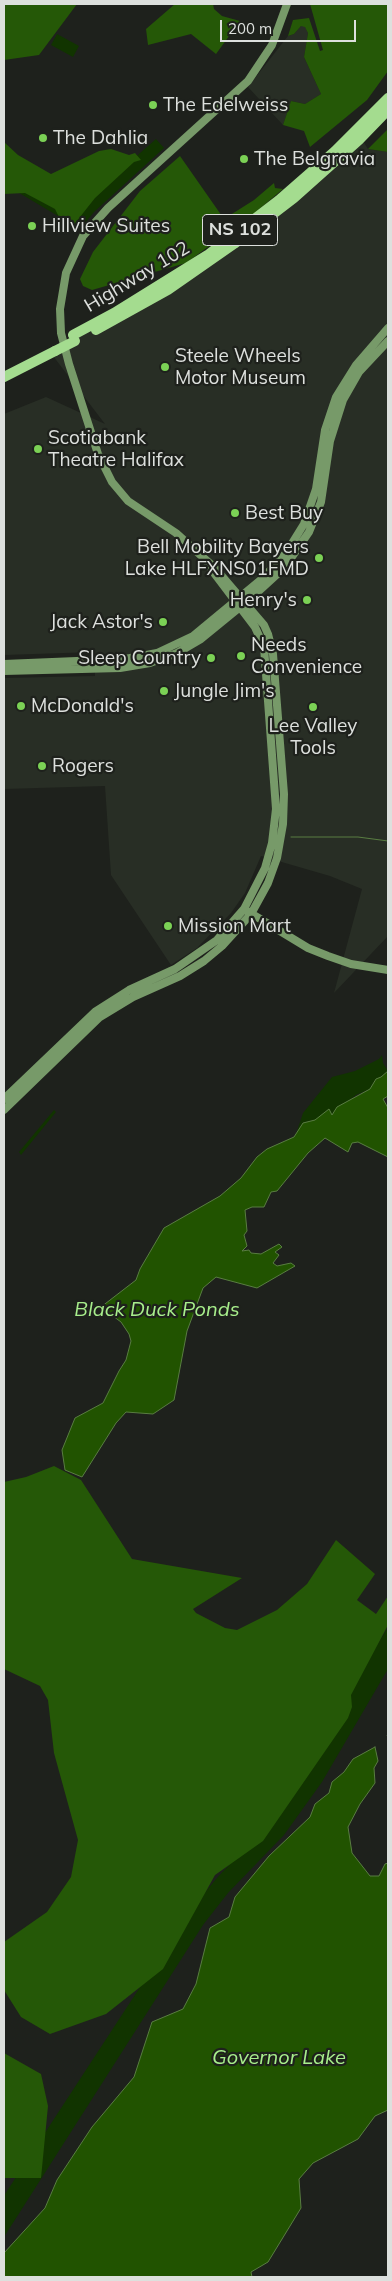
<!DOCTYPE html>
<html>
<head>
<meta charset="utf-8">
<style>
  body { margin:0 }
  #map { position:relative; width:392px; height:2281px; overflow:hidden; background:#1e211c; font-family:Mulish,sans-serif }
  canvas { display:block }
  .frame { position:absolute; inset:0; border:5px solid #dde0dd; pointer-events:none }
  .scale { position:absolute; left:220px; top:20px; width:136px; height:22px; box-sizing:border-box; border:2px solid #dde0dd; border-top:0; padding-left:6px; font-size:15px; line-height:18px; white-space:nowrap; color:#dde0dd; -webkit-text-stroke:4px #1e211c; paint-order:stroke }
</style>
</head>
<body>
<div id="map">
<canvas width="392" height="2281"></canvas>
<div class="frame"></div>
<div class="scale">200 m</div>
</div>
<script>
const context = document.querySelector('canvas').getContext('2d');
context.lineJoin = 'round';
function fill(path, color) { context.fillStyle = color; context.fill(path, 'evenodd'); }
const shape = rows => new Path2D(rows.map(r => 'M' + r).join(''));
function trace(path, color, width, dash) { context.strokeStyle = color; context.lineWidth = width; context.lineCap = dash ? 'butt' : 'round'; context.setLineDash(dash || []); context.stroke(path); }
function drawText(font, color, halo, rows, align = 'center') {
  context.font = font + ' Mulish,sans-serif'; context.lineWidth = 4.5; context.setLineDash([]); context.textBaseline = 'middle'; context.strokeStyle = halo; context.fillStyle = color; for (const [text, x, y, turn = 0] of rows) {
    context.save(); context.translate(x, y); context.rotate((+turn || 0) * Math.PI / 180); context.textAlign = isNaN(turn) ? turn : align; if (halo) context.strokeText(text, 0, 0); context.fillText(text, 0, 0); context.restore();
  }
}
fill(shape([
  [301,26,305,26,308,33,304,57,321,94,305,104,291,101,283,125,248,87,288,36,294,34],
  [363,141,368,149,388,152,388,936,334,993,362,889,330,876,261,856,245,893,231,913,197,948,171,965,111,875,105,786,4,789,4,678,95,676,94,652,4,655,4,414,46,397,105,424,50,352,307,187]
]), '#282e25');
fill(shape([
  [57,34,79,46,73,57,51,45],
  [156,139,164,148,94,212,80,229,4,184,61,194,107,182],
  [382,1055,383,1063,388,1071,381,1077,376,1079,370,1089,356,1095,331,1115,329,1110,315,1120,303,1123,296,1134,303,1113,332,1077,355,1071,379,1059],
  [54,1110,56,1112,21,1155,19,1152],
  [388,1627,388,1669,322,1782,284,1835,228,1893,203,1925,4,2237,5,2194,189,1912,216,1879,270,1821]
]), '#113400');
fill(shape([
  [4,4,77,4,39,55,4,60],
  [175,4,213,4,214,9,222,16,240,21,216,54,191,34,148,45,146,29],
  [310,4,388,4,388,71,367,100,310,147,304,131,283,125,291,101,305,104,321,94,304,57,308,33,305,27,301,26,294,34,288,36,293,20,309,18,320,51,323,50],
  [388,129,388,152,368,149],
  [4,142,18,155,51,174,99,151,111,149,129,155,135,153,141,160,134,162,95,198,72,227,61,221,55,209,25,193,4,194],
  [180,156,224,219,254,200,274,183,275,188,283,189,257,211,186,263,92,290,83,286,80,279,93,252,140,191],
  [54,1466,81,1480,132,1559,242,1578,193,1609,196,1613,225,1628,237,1630,277,1610,307,1584,336,1540,375,1574,357,1600,376,1614,388,1596,388,1625,351,1695,352,1707,348,1718,263,1841,215,1875,163,1969,106,2014,50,2034,21,2017,4,1990,4,1942,47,1912,71,1877,78,1840,54,1753,48,1700,40,1686,4,1669,4,1482,26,1477],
  [4,2053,41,2074,48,2106,41,2178,4,2178]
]), '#255807');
const water = shape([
  [388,1071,388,1096,383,1099,388,1108,388,1157,358,1142,352,1143,348,1152,325,1138,308,1153,277,1191,271,1192,264,1207,252,1207,245,1210,247,1231,244,1235,247,1246,242,1251,249,1250,251,1253,261,1254,279,1244,282,1247,275,1252,279,1255,273,1263,277,1266,291,1263,295,1266,257,1288,216,1277,203,1288,187,1331,174,1400,153,1414,126,1412,116,1423,82,1477,65,1470,62,1450,75,1418,103,1403,119,1371,126,1360,131,1341,129,1334,121,1322,101,1307,136,1280,140,1269,164,1228,220,1196,241,1178,257,1157,267,1149,294,1137,303,1123,315,1120,329,1109,332,1115,337,1107,370,1089,376,1079,381,1077,388,1071],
  [375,1747,378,1761,374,1768,375,1783,360,1804,348,1827,352,1853,370,1876,379,1876,385,1864,388,1863,388,2110,375,2116,358,2139,313,2163,299,2179,301,2208,268,2262,251,2272,252,2277,4,2277,4,2253,45,2208,57,2180,92,2127,134,2077,152,2022,183,2009,196,1984,210,1928,229,1917,235,1897,269,1856,310,1817,315,1804,329,1793,332,1782,344,1772,353,1759,375,1747]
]);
fill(water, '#215300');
trace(water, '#597d42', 1);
trace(shape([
  [291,837,358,837,388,841],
  [387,1735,388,1734]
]), '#597d42', 1);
trace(shape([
  [4,664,125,659,157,653,193,636,263,578,286,553,304,524,316,489,325,430,336,397,356,365,388,328],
  [4,671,120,668,150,663,177,653,201,639,250,599,285,567,309,532,321,502,330,441,343,400,359,372,388,341],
  [247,911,308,948,328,956,351,964,388,970],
  [4,1099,96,1011,129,990,175,969,217,940,244,909,265,868,272,843,276,809,264,647,255,627,208,565],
  [4,1110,100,1017,133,997,180,976,204,961,222,946,251,914,268,883,277,858,283,824,284,794,273,654,268,634,264,625,215,568,176,533,128,501,112,482,98,454,69,364,61,333,60,309,66,273,83,236,108,208,248,81,272,45,287,4]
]), '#779a69', 8);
trace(shape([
  [96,330,168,290,234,244,294,198,359,140,388,110],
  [73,335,114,313,209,254,279,200,335,151,388,98],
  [4,377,55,351]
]), '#a4dc8f', 10);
trace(shape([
  [55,351,75,341]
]), '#a4dc8f', 10);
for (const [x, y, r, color] of [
  [153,105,5,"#7bd155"],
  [43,138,5,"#7bd155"],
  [244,159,5,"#7bd155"],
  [32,226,5,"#7bd155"],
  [165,367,5,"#7bd155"],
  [38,449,5,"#7bd155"],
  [235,513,5,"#7bd155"],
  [319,558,5,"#7bd155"],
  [307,600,5,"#7bd155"],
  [163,622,5,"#7bd155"],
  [241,656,5,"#7bd155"],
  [211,658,5,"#7bd155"],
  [164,691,5,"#7bd155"],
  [21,706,5,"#7bd155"],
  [313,707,5,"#7bd155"],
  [42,766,5,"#7bd155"],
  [168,926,5,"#7bd155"]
]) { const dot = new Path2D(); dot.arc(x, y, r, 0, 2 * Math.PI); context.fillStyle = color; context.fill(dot); trace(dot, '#1e211c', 2); }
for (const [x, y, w] of [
  [240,230,75]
]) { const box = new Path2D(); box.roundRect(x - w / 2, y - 15.5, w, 31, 4); context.fillStyle = '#1e211c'; context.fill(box); trace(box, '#dde0dd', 1); }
drawText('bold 18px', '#dde0dd', null, [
  ["NS 102",240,230]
]);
drawText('19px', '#dde0dd', '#1e211c', [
  ["The Edelweiss",163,105],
  ["The Dahlia",53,138],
  ["The Belgravia",254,159],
  ["Hillview Suites",42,226],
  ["Steele Wheels",175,356],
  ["Motor Museum",175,378],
  ["Scotiabank",48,438],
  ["Theatre Halifax",48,460],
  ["Best Buy",245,513],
  ["Bell Mobility Bayers",309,547,"right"],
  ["Lake HLFXNS01FMD",309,569,"right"],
  ["Henry's",297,600,"right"],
  ["Jack Astor's",153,622,"right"],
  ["Needs",251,645],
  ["Convenience",251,667],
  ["Sleep Country",201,658,"right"],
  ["Jungle Jim's",174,691],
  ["McDonald's",31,706],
  ["Lee Valley",313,726,"center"],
  ["Tools",313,748,"center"],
  ["Rogers",52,766],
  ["Mission Mart",178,926]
], 'left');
drawText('19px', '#dde0dd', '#1e211c', [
  ["Highway 102",137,277,-31]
]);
drawText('italic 20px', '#a8ef8c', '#1e211c', [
  ["Black Duck Ponds",157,1310],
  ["Governor Lake",279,2058]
]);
</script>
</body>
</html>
